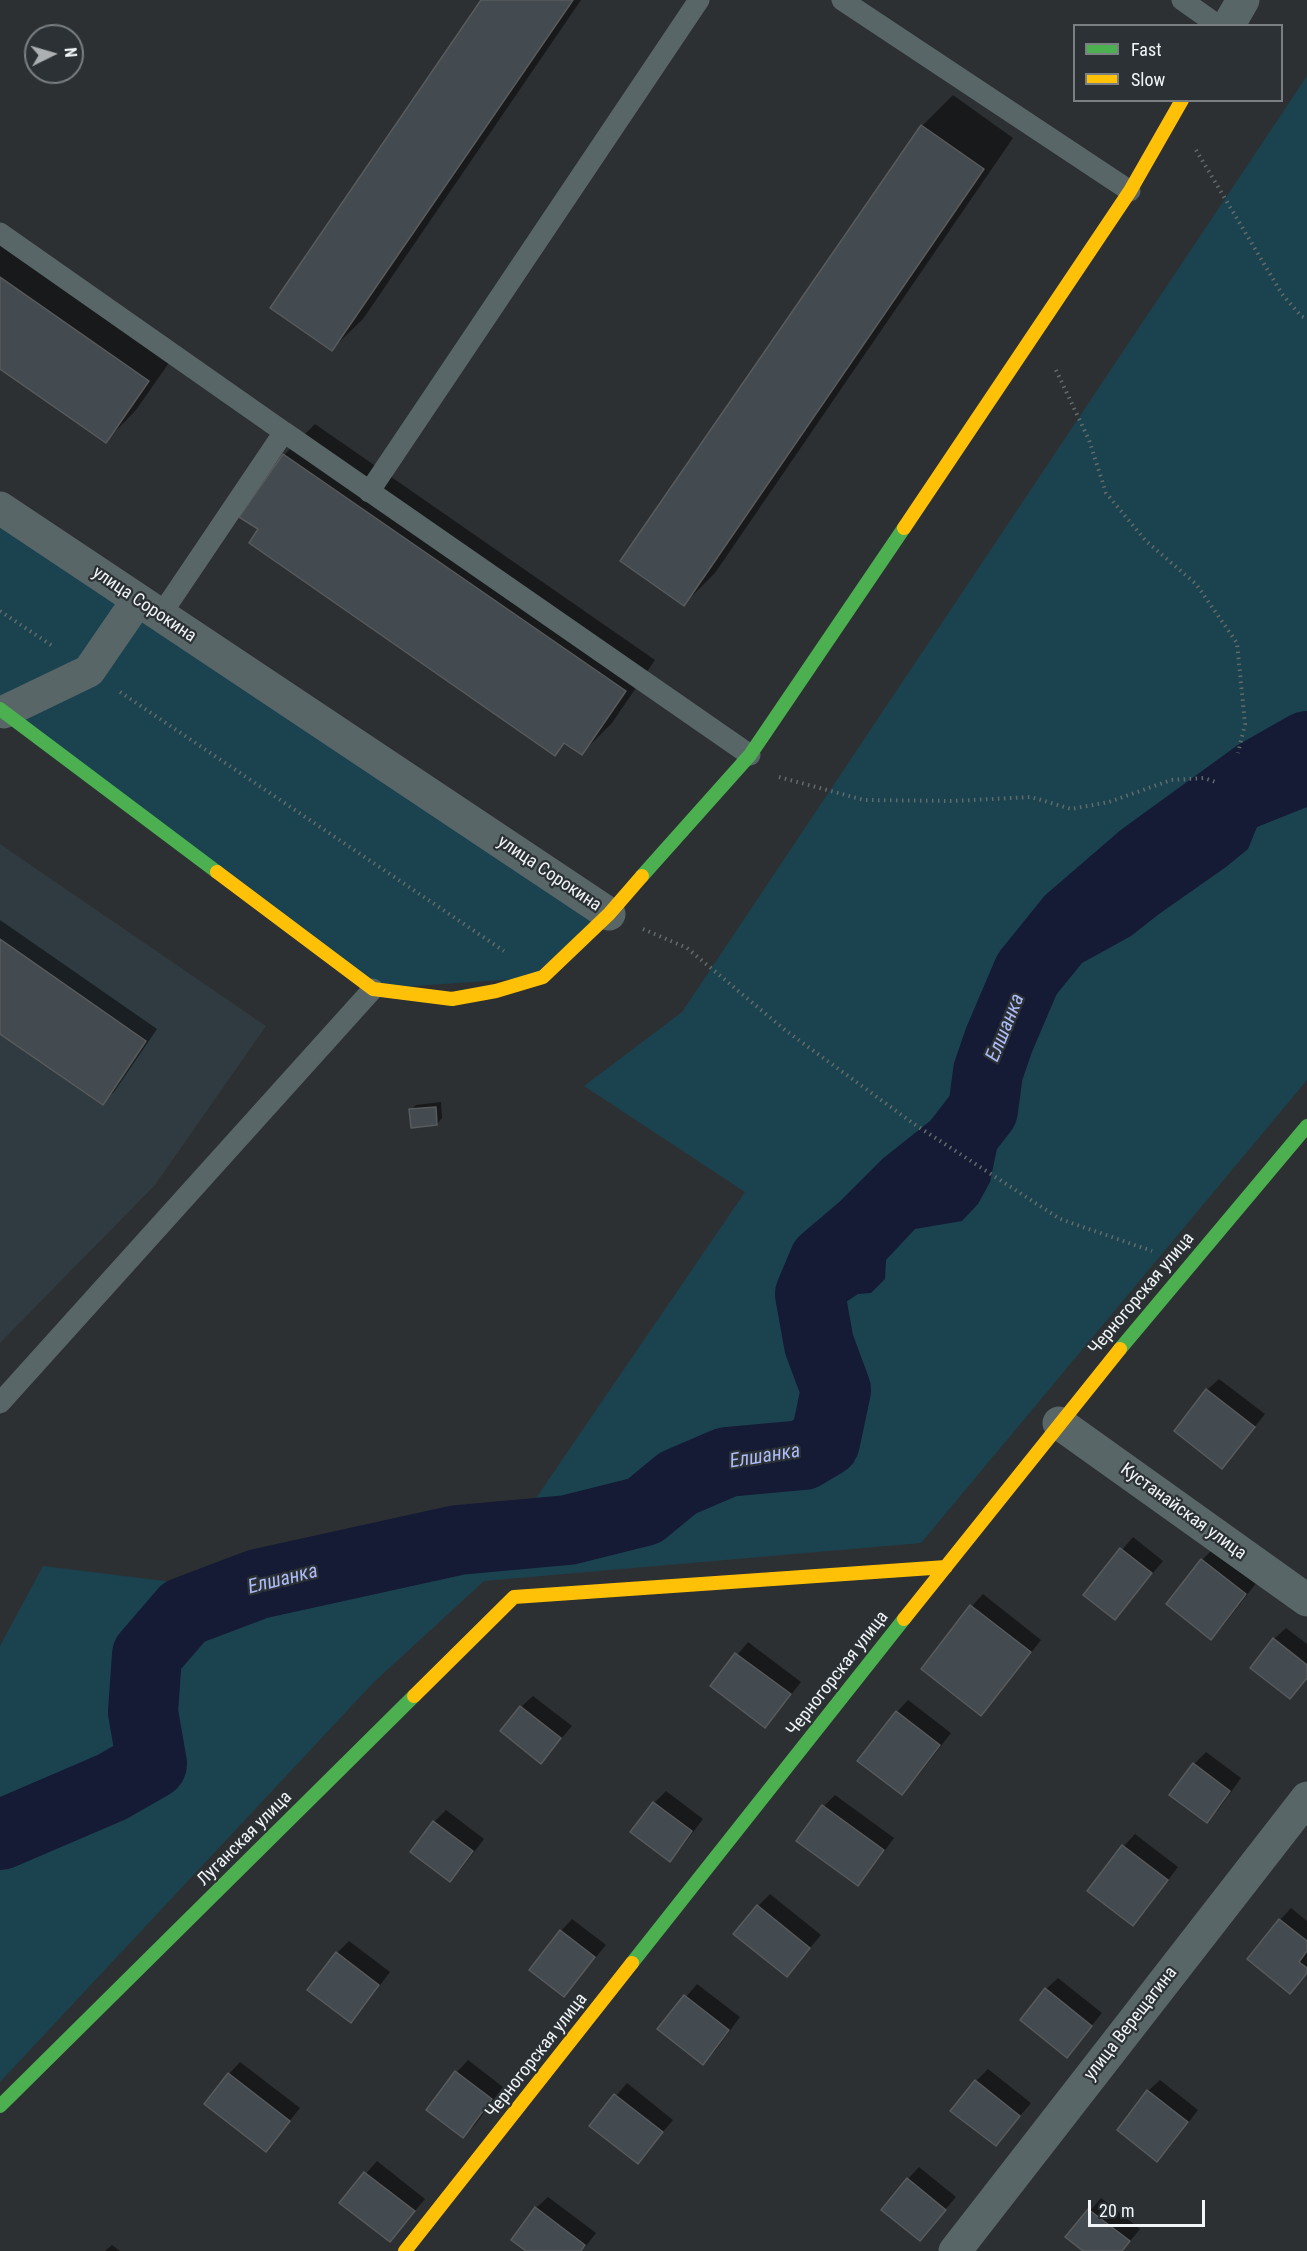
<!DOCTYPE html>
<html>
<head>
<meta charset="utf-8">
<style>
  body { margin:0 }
  #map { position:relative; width:1307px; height:2251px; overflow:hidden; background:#2d3032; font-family:"Roboto Condensed",sans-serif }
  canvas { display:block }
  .legend { position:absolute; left:1073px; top:24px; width:210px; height:78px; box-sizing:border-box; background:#2b3134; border:2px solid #7a7f82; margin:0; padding:8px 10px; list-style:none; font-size:18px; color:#f1f5f7 }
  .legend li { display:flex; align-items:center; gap:12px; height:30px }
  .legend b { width:30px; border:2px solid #7a7f82 }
  .north { position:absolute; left:24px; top:24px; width:60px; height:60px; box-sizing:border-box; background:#2b3134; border:2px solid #7a7f82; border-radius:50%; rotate:85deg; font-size:16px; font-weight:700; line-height:24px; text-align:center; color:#f1f5f7 }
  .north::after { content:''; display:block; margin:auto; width:21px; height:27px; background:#acb0b2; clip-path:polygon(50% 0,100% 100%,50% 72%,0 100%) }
  .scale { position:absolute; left:1088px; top:2200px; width:117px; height:27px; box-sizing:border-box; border:3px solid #f1f5f7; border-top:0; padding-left:8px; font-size:18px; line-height:21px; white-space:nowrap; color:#f1f5f7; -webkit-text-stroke:4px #2b3134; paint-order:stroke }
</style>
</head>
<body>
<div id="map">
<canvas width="1307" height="2251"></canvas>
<ul class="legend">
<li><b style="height:8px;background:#4caf50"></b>Fast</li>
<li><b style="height:8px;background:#ffc107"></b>Slow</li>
</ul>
<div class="north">N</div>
<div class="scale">20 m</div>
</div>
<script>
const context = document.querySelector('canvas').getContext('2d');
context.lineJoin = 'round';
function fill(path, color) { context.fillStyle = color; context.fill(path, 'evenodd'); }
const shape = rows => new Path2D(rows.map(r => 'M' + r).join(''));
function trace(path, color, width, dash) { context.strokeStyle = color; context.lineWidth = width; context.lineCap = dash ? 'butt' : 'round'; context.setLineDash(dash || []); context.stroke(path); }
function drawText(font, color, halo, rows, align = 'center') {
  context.font = font + ' "Roboto Condensed",sans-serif'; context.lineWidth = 4.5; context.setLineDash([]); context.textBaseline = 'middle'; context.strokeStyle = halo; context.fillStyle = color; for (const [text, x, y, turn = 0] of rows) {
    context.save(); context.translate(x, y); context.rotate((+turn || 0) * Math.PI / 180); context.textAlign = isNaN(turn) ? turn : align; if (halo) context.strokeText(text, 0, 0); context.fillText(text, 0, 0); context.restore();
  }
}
fill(shape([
  [0,844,266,1026,155,1185,0,1343]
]), '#2f3b40');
fill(shape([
  [1307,76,1307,1080,921,1543,484,1581,373,1683,0,2082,0,1646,43,1566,189,1584,323,1573,506,1542,745,1192,584,1086,682,1012],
  [0,508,609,914,543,977,373,989,0,709]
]), '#1b424f');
fill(shape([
  [1307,748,1307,807,1257,827,1248,849,1226,867,1159,914,1131,936,1082,963,1021,1038,998,1087,1001,1108,999,1139,990,1182,978,1204,962,1221,915,1229,886,1260,885,1279,871,1293,858,1294,843,1304,823,1308,816,1293,823,1282,824,1261,871,1210,886,1190,903,1187,922,1180,935,1157,962,1122,970,1076,996,1027,1062,938,1086,915,1111,901,1121,891,1124,873,1140,855,1163,835,1173,819,1183,809,1198,806,1230,814,1237,797,1256,778,1284,764]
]), '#151a35');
fill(shape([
  [483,0,581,0,363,319,332,349],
  [953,95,1013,138,715,573,684,604,623,561,922,126],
  [0,225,178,350,136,410,106,441,0,367],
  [315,424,655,660,612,723,582,753,566,742,555,754,241,517,284,455],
  [0,920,157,1029,114,1092,102,1103,0,1032],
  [441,1102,442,1118,437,1124,411,1110,416,1105],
  [1219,1379,1265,1414,1222,1467,1207,1390],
  [1133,1537,1163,1561,1115,1618,1085,1594],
  [1214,1548,1257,1582,1223,1626,1211,1638,1168,1604,1202,1560],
  [983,1594,1041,1640,992,1702,981,1714,923,1669,972,1606],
  [1286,1628,1307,1644,1307,1679,1290,1697,1274,1639],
  [748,1642,801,1682,776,1714,765,1726,712,1686],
  [533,1696,572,1726,541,1762,521,1707],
  [908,1700,951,1733,913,1782,902,1793,897,1712],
  [1206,1752,1241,1778,1218,1810,1206,1821,1171,1795,1195,1763],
  [666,1791,703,1819,681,1848,670,1860,632,1832,654,1803],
  [835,1795,894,1838,869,1872,857,1884,798,1841,824,1806],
  [446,1810,484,1839,461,1869,450,1880,434,1822],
  [1135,1834,1178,1867,1144,1912,1133,1924,1089,1891,1124,1846],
  [770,1894,821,1935,787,1975,758,1906],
  [1291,1908,1307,1921,1307,1974,1290,1992,1280,1920],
  [572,1919,606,1945,564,1995,561,1931],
  [349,1941,390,1972,362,2009,351,2021,309,1989,337,1953],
  [1058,1978,1102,2013,1067,2056,1046,1989],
  [697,1984,740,2017,715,2051,703,2063,659,2029],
  [468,2060,503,2087,475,2125,463,2136,428,2109,457,2072],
  [240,2062,300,2108,266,2150,229,2074],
  [988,2069,1031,2103,996,2144,976,2081],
  [1160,2080,1198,2110,1169,2148,1157,2160,1148,2091],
  [627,2083,673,2120,637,2162,591,2126],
  [377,2161,425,2199,390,2240,341,2202],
  [919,2167,956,2197,920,2239,908,2179],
  [548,2197,596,2233,582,2251,528,2251,536,2208],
  [1101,2198,1140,2229,1122,2251,1086,2251,1068,2237],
  [112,2245,120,2251,105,2251]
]), '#0007');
trace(shape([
  [0,1835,112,1787,152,1764,143,1712,147,1655,184,1612,258,1584,458,1540,568,1530,644,1511,678,1483,727,1462,803,1455,825,1442,836,1390,819,1344,810,1294,824,1261,864,1227,906,1185,955,1146,983,1110,988,1072,999,1040,1028,972,1070,920,1143,857,1256,775,1307,746]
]), '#151a35', 70);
const building = shape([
  [481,0,573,0,332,351,270,308,481,0],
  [921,125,984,169,684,606,620,561,921,125],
  [0,277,149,381,106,443,0,369,0,277],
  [283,454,626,691,582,755,564,743,555,756,249,543,258,529,239,517,283,454],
  [0,939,146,1041,103,1105,0,1034,0,939],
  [436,1107,437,1125,411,1128,409,1109,436,1107],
  [1206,1389,1255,1427,1222,1469,1174,1431,1206,1389],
  [1120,1548,1152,1573,1115,1620,1083,1595,1120,1548],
  [1201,1559,1246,1594,1211,1640,1166,1604,1201,1559],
  [970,1605,1031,1652,981,1716,921,1669,970,1605],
  [1273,1638,1307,1665,1307,1678,1290,1699,1250,1668,1273,1638],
  [735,1653,791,1694,765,1728,710,1686,735,1653],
  [520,1706,561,1738,541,1764,500,1731,520,1706],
  [896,1711,940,1745,902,1795,857,1761,896,1711],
  [1193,1763,1230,1791,1207,1823,1169,1795,1193,1763],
  [653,1802,692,1831,670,1862,630,1832,653,1802],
  [822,1805,884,1850,858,1886,796,1841,822,1805],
  [433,1821,473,1851,450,1882,410,1852,433,1821],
  [1122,1845,1168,1880,1133,1926,1087,1891,1122,1845],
  [757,1905,810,1948,787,1977,733,1934,757,1905],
  [1279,1919,1307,1941,1307,1951,1299,1962,1307,1968,1307,1973,1290,1994,1247,1959,1279,1919],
  [560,1930,595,1957,564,1997,529,1970,560,1930],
  [336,1952,379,1985,351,2023,307,1990,336,1952],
  [1045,1988,1092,2026,1067,2058,1020,2020,1045,1988],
  [684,1995,729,2030,703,2065,657,2029,684,1995],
  [455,2071,492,2099,463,2138,426,2110,455,2071],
  [228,2073,290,2121,266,2152,204,2104,228,2073],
  [975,2080,1020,2116,996,2146,950,2111,975,2080],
  [1147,2090,1188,2122,1157,2162,1117,2130,1147,2090],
  [614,2094,663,2132,638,2164,589,2126,614,2094],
  [364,2172,415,2211,390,2242,339,2203,364,2172],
  [907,2178,946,2210,920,2241,881,2210,907,2178],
  [535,2207,585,2245,581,2251,526,2251,511,2240,535,2207],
  [1088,2209,1130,2241,1122,2251,1083,2251,1065,2237,1088,2209]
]);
fill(building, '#444b50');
trace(building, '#585a5c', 1.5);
trace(shape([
  [1196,150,1282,294,1301,316,1307,319],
  [1056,370,1089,440,1106,493,1146,541,1196,584,1237,643,1245,724,1238,753],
  [0,611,54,647],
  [120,692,504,951],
  [779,777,864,800,953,801,1031,797,1071,809,1109,802,1171,780,1204,778,1218,783],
  [643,929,687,948,785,1030,914,1124,1060,1219,1152,1251]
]), '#626b6b', 4, [1.5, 4.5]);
trace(shape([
  [842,0,1130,191],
  [1182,0,1219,26],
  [0,233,284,432],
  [369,492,699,0],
  [160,616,284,432,750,755],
  [0,1403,373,989]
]), '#586668', 21);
trace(shape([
  [1228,26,1243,0],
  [0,508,609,914],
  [4,712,89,671,137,601],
  [1059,1423,1307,1600],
  [955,2251,1307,1798]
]), '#586668', 33);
trace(shape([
  [0,709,217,872],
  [642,876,750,755,904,528],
  [1120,1349,1307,1126],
  [632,1963,904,1619],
  [0,2106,414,1696]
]), '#4caf50', 14);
trace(shape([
  [904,528,1130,191,1182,100],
  [217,872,373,989,452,999,496,991,543,977,609,914,642,876],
  [904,1619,1120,1349],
  [414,1696,514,1597,946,1567],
  [405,2251,632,1963]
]), '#ffc107', 14);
drawText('18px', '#f1f5f7', '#2b3134', [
  ["улица Сорокина",144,605,34],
  ["улица Сорокина",549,874,34],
  ["Черногорская улица",1142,1294,-50],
  ["Кустанайская улица",1183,1512,36],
  ["Черногорская улица",838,1674,-52],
  ["Луганская улица",245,1839,-45],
  ["улица Верещагина",1131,2024,-52],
  ["Черногорская улица",537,2056,-52]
]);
drawText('italic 20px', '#acbbf7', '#2b3134', [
  ["Елшанка",1006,1028,-68],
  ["Елшанка",765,1457,-9],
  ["Елшанка",283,1580,-14]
]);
</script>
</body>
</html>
